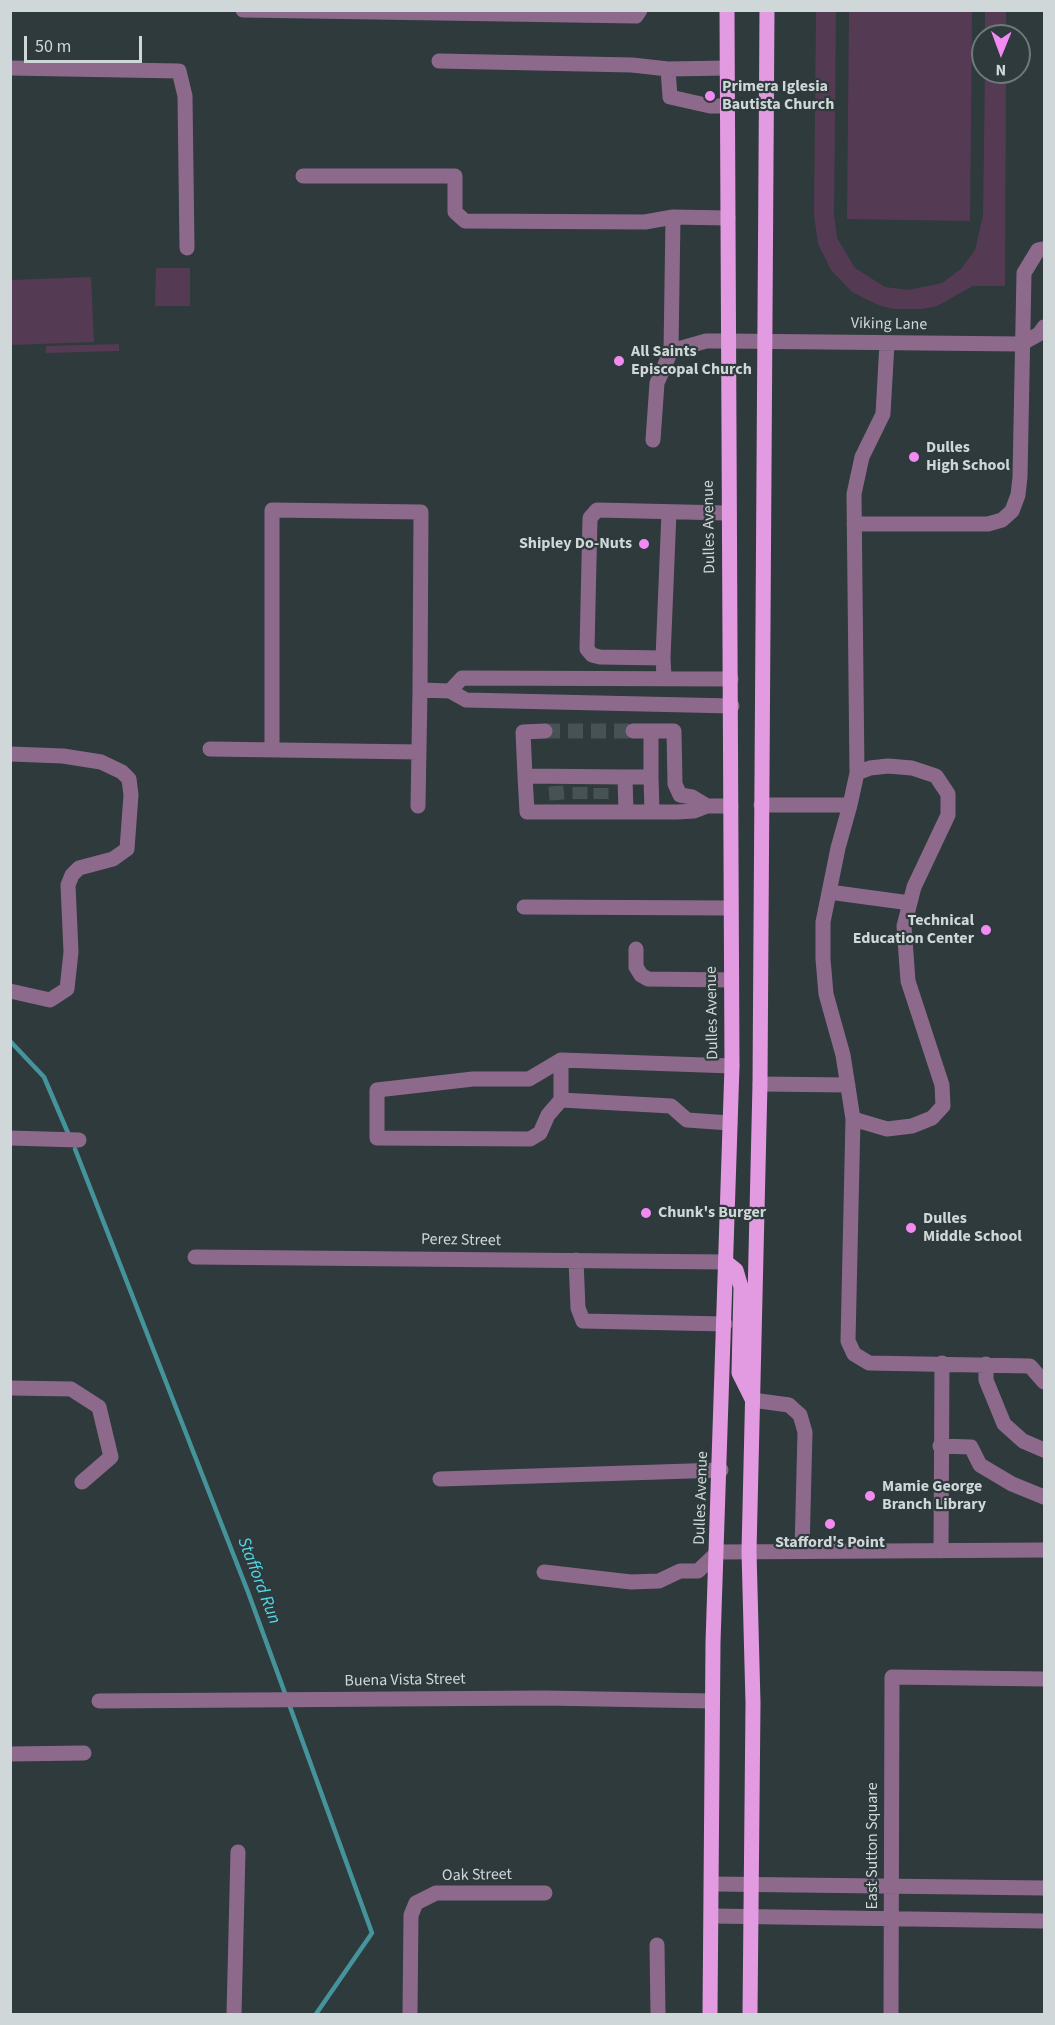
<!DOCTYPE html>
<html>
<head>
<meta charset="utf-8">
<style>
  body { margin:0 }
  #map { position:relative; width:1055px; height:2025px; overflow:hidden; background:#2e3a3c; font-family:"Source Sans 3",sans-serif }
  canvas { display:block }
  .frame { position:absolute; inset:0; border:12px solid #d0d7d8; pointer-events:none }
  .north { position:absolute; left:971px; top:24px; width:60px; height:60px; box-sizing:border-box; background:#2e3a3c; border:2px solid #6f797a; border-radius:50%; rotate:181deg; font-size:16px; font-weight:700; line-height:24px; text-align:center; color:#d0d7d8 }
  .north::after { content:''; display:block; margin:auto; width:21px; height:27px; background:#f38af2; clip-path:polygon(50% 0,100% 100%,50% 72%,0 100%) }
  .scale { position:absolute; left:24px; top:36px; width:118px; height:27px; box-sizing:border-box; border:3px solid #d0d7d8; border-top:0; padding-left:8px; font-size:18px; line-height:21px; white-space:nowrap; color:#d0d7d8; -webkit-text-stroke:4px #2e3a3c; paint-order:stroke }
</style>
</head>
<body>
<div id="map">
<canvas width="1055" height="2025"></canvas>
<div class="frame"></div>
<div class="north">N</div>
<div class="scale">50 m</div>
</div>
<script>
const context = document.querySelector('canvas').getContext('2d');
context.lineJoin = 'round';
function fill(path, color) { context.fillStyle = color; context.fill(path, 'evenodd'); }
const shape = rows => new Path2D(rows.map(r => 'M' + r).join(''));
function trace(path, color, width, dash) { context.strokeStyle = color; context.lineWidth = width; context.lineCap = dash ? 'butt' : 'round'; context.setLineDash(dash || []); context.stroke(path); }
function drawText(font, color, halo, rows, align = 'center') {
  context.font = font + ' "Source Sans 3",sans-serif'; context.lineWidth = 4.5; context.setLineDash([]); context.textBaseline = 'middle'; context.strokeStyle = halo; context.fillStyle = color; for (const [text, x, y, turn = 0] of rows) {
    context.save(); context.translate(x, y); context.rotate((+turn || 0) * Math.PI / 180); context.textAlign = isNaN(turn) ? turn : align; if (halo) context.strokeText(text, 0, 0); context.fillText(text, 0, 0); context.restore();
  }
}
fill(shape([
  [816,11,836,11,834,215,837,238,855,268,885,287,908,290,942,283,961,269,975,250,983,216,985,72,1006,72,1005,286,973,286,937,306,922,309,893,309,878,305,852,292,831,270,818,244,814,215],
  [849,11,972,11,970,221,847,219],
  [985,11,1006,11,1006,36,985,36],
  [156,268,190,268,190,306,155,306],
  [91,277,94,342,11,345,11,280],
  [119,344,119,351,46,353,46,346]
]), '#553a54');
trace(shape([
  [10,1041,44,1077,68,1133],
  [75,1149,248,1592,286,1696],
  [289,1704,372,1933,316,2014]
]), '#45949b', 4.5);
trace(shape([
  [545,731,633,731],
  [556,786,557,800],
  [580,787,580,799],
  [601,788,601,799]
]), '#465253', 15, [15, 8]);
trace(shape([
  [243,10,636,16,640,10],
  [439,61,632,65,668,69],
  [10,68,179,71,185,96,187,248],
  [727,68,668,69,670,97,710,106,727,106],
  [303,176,455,176,455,212,465,221,645,222,673,217,728,218],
  [671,351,706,341,727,341,1021,344,1039,334,1044,327],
  [653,440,657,383,671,351,673,217],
  [854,524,988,524,1002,520,1012,511,1018,495,1020,477,1024,273,1038,250,1044,249],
  [663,658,669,512],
  [664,677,663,658,600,657,592,655,587,649,590,518,597,510,727,513],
  [731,679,462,678,450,691,466,700,732,706],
  [633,731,674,731,675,784,680,795,692,797,707,806],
  [210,749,419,752],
  [272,749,272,510,421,512,420,690],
  [10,754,63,756,101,762,122,772,129,779,131,795,127,849,113,859,79,868,72,875,68,885,71,952,67,989,50,1000,10,991],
  [525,776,523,732,545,731],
  [625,777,651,777,652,812],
  [651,777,651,731],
  [761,805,850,805,838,848,823,922,823,959,826,994,843,1055,853,1119,848,1341,854,1354,869,1363,1030,1366,1044,1382],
  [850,805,857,773,854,494,862,457,883,414,887,343],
  [418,806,420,690,450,691],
  [626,812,625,777,525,776,527,812,677,812,694,811,707,806,731,806],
  [829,892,910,903],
  [524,907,730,908],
  [636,949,636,967,641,975,648,979,731,980],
  [561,1060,561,1100,671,1106,687,1120,730,1123],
  [760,1084,848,1085],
  [561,1100,548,1115,540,1133,530,1139,377,1138,377,1090,473,1079,529,1079,561,1060,732,1066],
  [853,1119,887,1129,912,1126,932,1118,943,1106,942,1085,908,981,904,926,914,887,948,815,948,794,936,776,912,768,888,766,870,768,857,773],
  [10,1138,79,1140],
  [195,1257,726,1262],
  [576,1260,578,1308,583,1321,725,1324],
  [986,1364,986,1380,1004,1424,1023,1441,1044,1450],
  [10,1388,71,1389,99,1407,111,1457,82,1482],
  [752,1400,789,1405,800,1415,805,1432,802,1551],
  [940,1446,971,1447,980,1465,1012,1484,1044,1497],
  [440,1479,721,1470],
  [941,1551,942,1363],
  [544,1572,631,1582,659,1581,680,1571,698,1571,718,1552,1044,1550],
  [99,1701,545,1698,712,1701],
  [10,1754,84,1753],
  [713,1884,1044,1888],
  [712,1916,1044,1921],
  [657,1945,658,2014],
  [234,2014,238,1852],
  [410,2014,411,1915,416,1903,436,1893,545,1893],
  [891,2014,892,1677,1044,1679]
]), '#8d6a8c', 15);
trace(shape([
  [726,1262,736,1270,741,1287,739,1373,751,1397],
  [710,2014,713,1642,732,1066,727,10],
  [750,2014,753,1703,749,1551,760,1084,767,10]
]), '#e29ae0', 15);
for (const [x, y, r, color] of [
  [710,96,6,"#f38af2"],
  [619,361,6,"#f38af2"],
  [914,457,6,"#f38af2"],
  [644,544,6,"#f38af2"],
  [986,930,6,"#f38af2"],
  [646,1213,6,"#f38af2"],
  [911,1228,6,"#f38af2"],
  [870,1496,6,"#f38af2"],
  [830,1524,6,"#f38af2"]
]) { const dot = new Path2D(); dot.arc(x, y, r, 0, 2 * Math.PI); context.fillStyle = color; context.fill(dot); trace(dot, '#2e3a3c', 2); }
drawText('bold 16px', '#d0d7d8', '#2e3a3c', [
  ["Primera Iglesia",722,87],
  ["Bautista Church",722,105],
  ["All Saints",631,352],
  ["Episcopal Church",631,370],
  ["Dulles",926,448],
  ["High School",926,466],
  ["Shipley Do-Nuts",632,544,"right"],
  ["Technical",974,921,"right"],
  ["Education Center",974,939,"right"],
  ["Chunk's Burger",658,1213],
  ["Dulles",923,1219],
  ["Middle School",923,1237],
  ["Mamie George",882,1487],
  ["Branch Library",882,1505],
  ["Stafford's Point",830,1543,"center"]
], 'left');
drawText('16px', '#d0d7d8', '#2e3a3c', [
  ["Viking Lane",889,325,1],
  ["Dulles Avenue",710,527,-91],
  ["Dulles Avenue",713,1013,-91],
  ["Perez Street",461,1241,1],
  ["Dulles Avenue",702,1498,-88],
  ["Buena Vista Street",405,1681,-1],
  ["East Sutton Square",873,1846,-90],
  ["Oak Street",477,1876,-1]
]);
drawText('italic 18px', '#52d9e8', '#2e3a3c', [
  ["Stafford Run",258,1581,69]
]);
</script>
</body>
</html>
